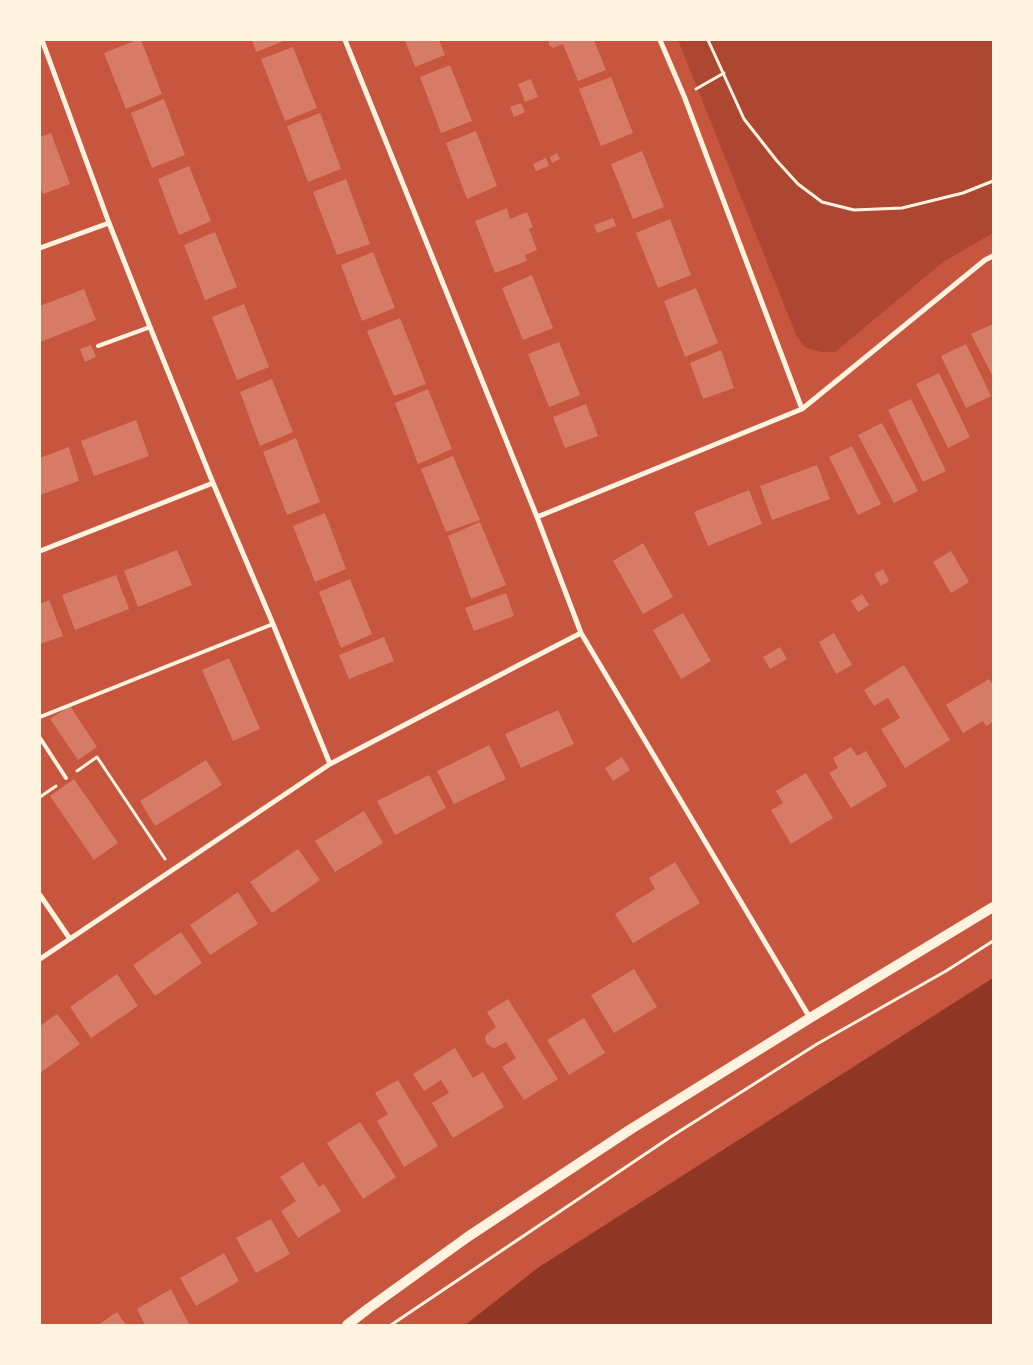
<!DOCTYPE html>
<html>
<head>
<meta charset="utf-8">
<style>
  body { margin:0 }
  #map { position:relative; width:1033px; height:1365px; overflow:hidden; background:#c8553d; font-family:"PT Serif",serif }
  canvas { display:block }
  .frame { position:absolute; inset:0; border:41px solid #fff3e0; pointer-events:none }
</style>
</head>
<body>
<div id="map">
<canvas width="1033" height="1365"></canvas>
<div class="frame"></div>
</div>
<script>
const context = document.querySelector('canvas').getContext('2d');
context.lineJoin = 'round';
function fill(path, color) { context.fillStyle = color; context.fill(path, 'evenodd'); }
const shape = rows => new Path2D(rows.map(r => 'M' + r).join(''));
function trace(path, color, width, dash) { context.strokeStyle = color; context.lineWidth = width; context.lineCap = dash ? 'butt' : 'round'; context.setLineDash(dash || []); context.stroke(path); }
fill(shape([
  [678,40,993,40,993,233,943,262,835,352,821,352,806,348,797,337]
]), '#ae4732');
fill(shape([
  [993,978,993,1325,465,1325,539,1267]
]), '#8f3625');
fill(shape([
  [137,40,141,40,162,94,126,109,104,53],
  [252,40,286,40,256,52],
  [405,40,439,40,445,55,415,67],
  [549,40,594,40,606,70,578,81,563,44,553,48,549,45],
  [293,47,317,108,285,121,261,59],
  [450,65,472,121,441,133,420,77],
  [611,77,633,133,601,146,579,89],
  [531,79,538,97,525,102,518,84],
  [164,99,185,155,152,168,131,113],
  [521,103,525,112,514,117,510,107],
  [320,113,341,169,308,182,287,126],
  [476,131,497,186,467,199,446,143],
  [51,133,70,184,43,194,40,186,40,137],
  [642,151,664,207,633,219,611,164],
  [557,153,560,159,552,163,550,157],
  [546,158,549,166,536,171,533,164],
  [189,166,211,221,179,235,158,179],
  [346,179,370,244,337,255,313,192],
  [507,208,510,219,527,212,533,227,529,229,537,250,525,255,527,261,495,273,475,221],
  [613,218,616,226,597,233,594,225],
  [670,219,691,275,658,288,636,233],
  [215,232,237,287,205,300,184,245],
  [373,252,395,308,362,321,341,265],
  [532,275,553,328,523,340,502,288],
  [696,288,718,343,685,357,664,301],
  [84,289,96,320,40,342,40,306],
  [244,304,269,367,237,380,212,317],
  [400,318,426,384,394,396,367,331],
  [993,324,993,377,971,334],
  [559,342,580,395,549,407,528,354],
  [966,344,991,396,966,408,941,356],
  [91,345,96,357,85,362,80,349],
  [721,350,734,388,703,399,690,363],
  [939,373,970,437,948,448,916,384],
  [272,379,293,432,260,446,240,392],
  [428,389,452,449,418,464,395,403],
  [911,399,946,471,923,482,888,410],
  [586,404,598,436,565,448,553,417],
  [136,420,149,456,94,476,81,441],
  [882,423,918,491,894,503,858,435],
  [296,438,320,502,287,515,263,452],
  [852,446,881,504,858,515,829,457],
  [69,447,79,481,40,495,40,458],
  [453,456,480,520,446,532,421,469],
  [817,465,830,499,772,520,760,486],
  [749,490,762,524,708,546,694,512],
  [325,513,346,569,315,582,293,526],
  [480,522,506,585,471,599,448,536],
  [643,543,673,597,643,614,613,561],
  [177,550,192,585,138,607,124,571],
  [951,551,969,582,951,593,933,562],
  [883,569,889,581,881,586,874,574],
  [116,575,129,609,75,630,62,595],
  [350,579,372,634,341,648,319,592],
  [506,593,514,616,474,631,465,608],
  [862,594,869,605,858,612,851,601],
  [49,600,63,636,40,644,40,604],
  [683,613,711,661,681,679,653,630],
  [834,633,852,665,836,674,819,642],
  [384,637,394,661,349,679,339,655],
  [780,647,787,659,770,669,763,657],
  [229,658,260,729,233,741,202,670],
  [904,665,950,740,905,768,881,729,900,718,888,698,874,706,864,690],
  [989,679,993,685,993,722,986,726,983,721,963,733,946,705],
  [70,706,97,747,78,760,50,719],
  [558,710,574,744,521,768,505,734],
  [489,745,506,779,454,804,437,771],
  [851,747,857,756,866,751,887,786,851,808,829,773,838,768,833,758],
  [622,757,630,770,613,781,605,768],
  [206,760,222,785,155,826,140,801],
  [806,773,833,818,791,844,771,810,783,803,776,791],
  [429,775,446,808,395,835,377,801],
  [74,779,118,843,94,860,50,796],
  [364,811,383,843,335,872,315,841],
  [298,849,320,880,272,913,250,882],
  [675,862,700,903,633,943,615,914,655,889,649,878],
  [238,892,258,924,210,955,190,925],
  [181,932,202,963,155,996,133,965],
  [634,969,657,1007,614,1033,591,995],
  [117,974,138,1006,91,1038,70,1007],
  [508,999,558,1079,524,1100,502,1067,516,1058,506,1042,495,1048,491,1047,487,1044,485,1039,486,1035,496,1027,487,1012],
  [57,1014,80,1044,40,1073,40,1026],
  [584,1018,605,1053,569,1075,547,1040],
  [455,1048,473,1078,483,1072,504,1107,453,1138,432,1103,449,1093,441,1080,424,1091,413,1074],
  [398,1080,438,1146,404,1167,377,1121,388,1114,375,1093],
  [360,1122,396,1177,363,1199,327,1143],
  [303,1162,319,1187,324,1184,341,1211,298,1238,281,1211,296,1201,280,1177],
  [271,1219,290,1254,256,1273,236,1238],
  [224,1253,239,1281,196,1306,180,1278],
  [171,1289,189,1324,145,1325,137,1309],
  [117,1312,126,1325,98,1325]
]), '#d67c66');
trace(shape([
  [708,40,744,119,777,161,798,184,822,202,854,210,902,208,963,193,993,181],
  [696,89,724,73],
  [77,771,97,757,165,859],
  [40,797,56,786],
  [391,1325,672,1136,817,1044,946,971,993,941]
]), '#fff3e0', 3);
trace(shape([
  [98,346,150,327],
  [40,717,273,624],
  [40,738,66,778]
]), '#fff3e0', 4);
trace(shape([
  [42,40,109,223,150,327,213,483,273,624,330,764],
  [345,40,537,517,581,633,810,1018],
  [660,40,684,96,802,409],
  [40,248,109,223],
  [537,517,802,409,985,260,993,256],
  [40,551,213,483],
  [40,895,70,939],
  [40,959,330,764,519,665,581,633]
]), '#fff3e0', 5);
trace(shape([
  [347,1325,369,1308,469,1236,631,1129,810,1018,993,907]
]), '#fff3e0', 10);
</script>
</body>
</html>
